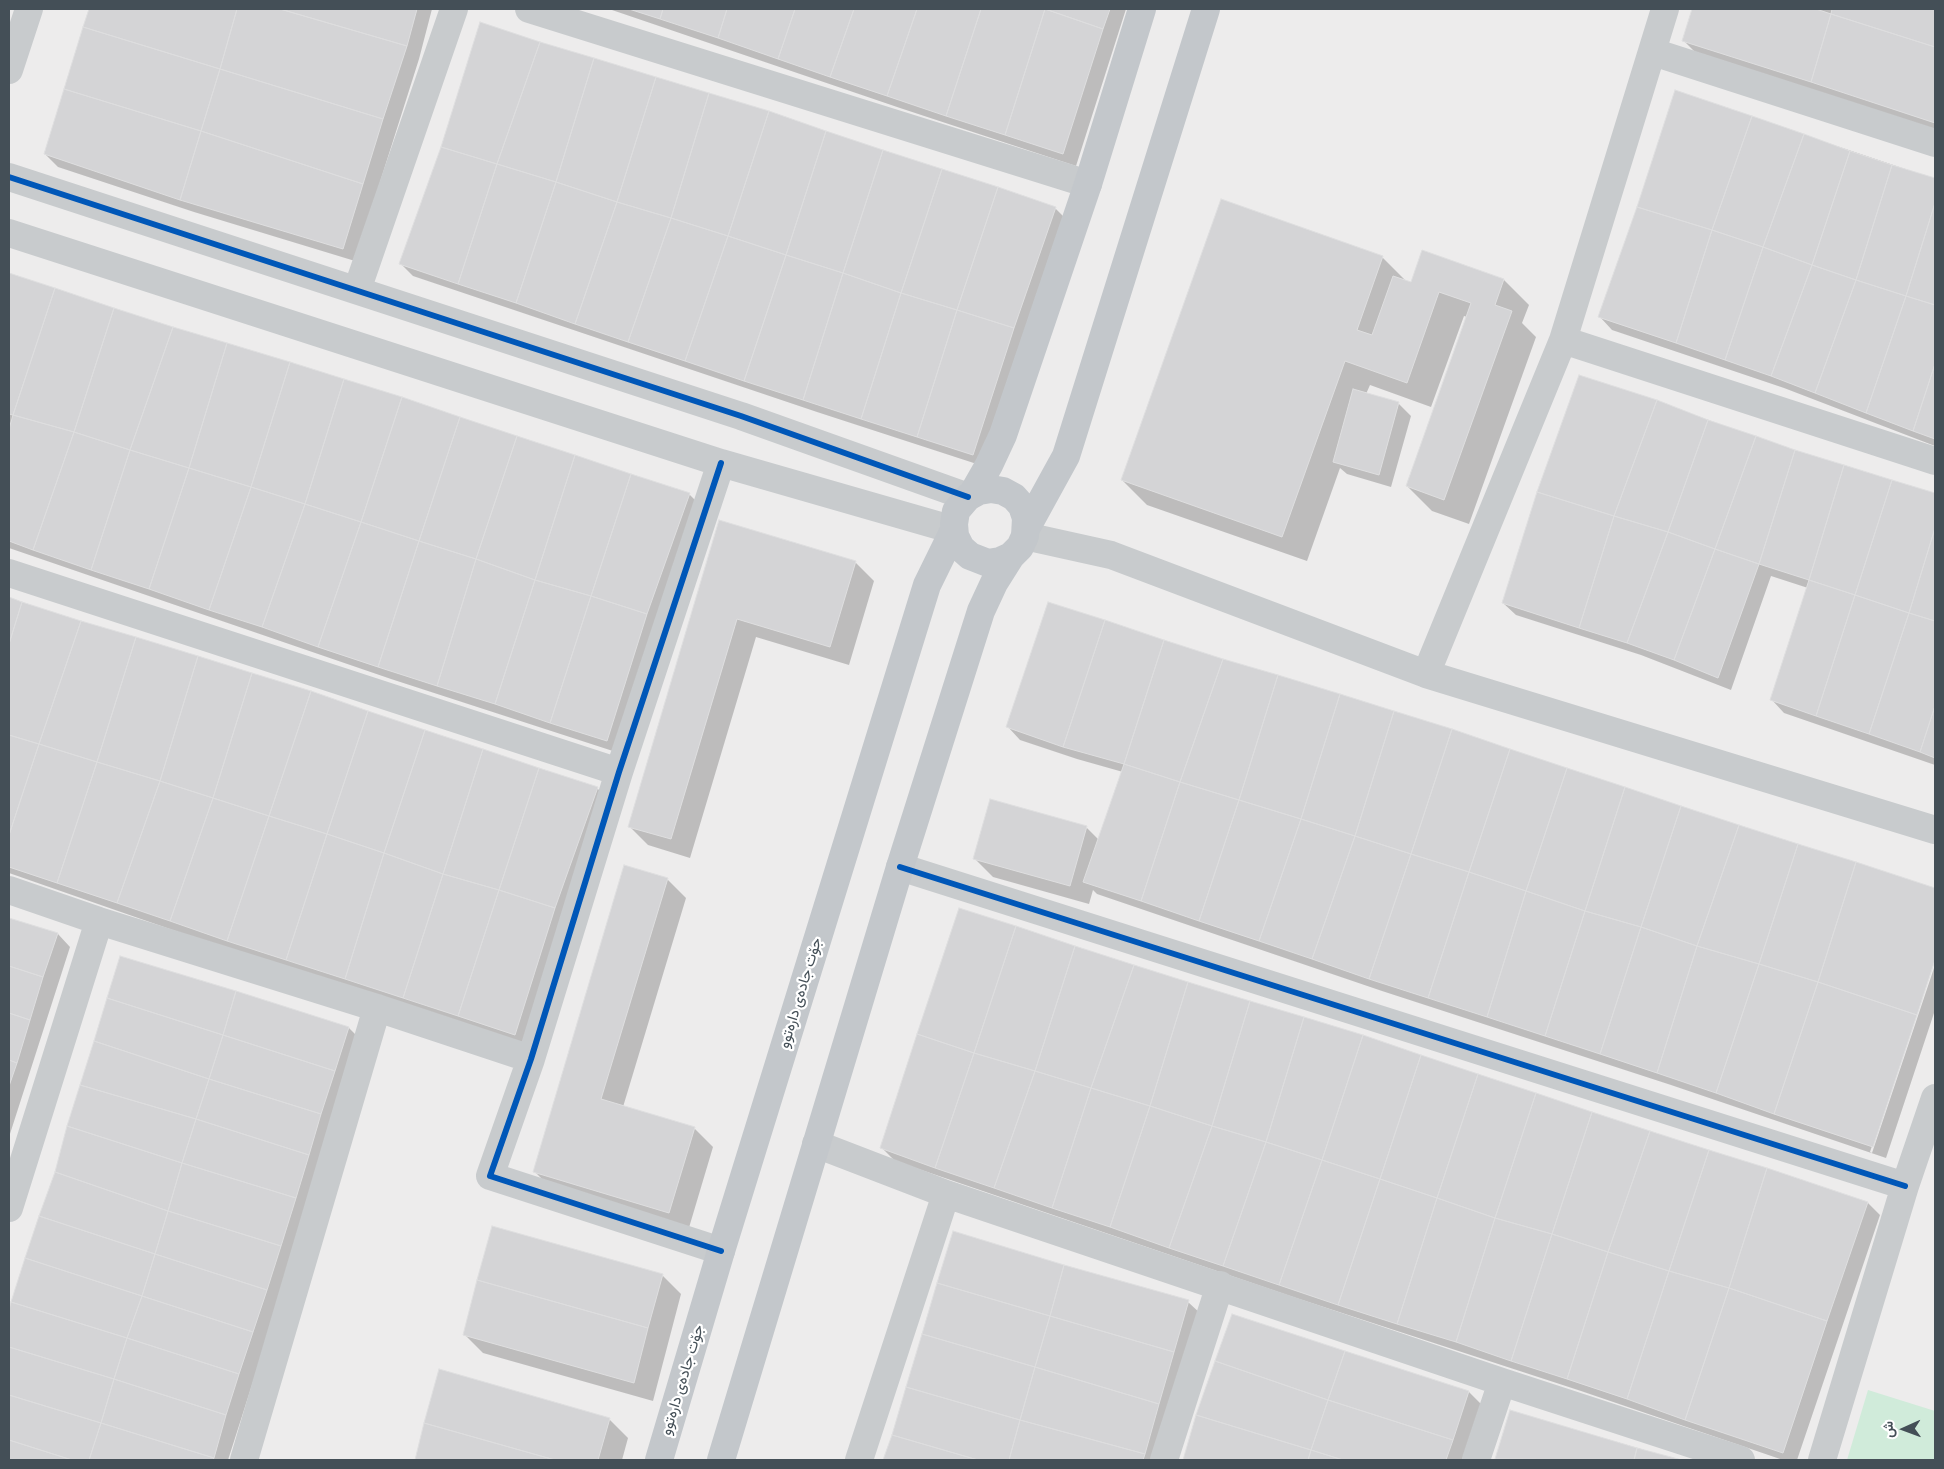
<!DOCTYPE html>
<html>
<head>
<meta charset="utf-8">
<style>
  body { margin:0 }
  #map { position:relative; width:1944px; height:1469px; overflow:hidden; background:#edecec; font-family:Signika,Vazirmatn,sans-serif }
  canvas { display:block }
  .frame { position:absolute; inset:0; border:10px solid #444f57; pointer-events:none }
  .north { position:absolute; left:1879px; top:1404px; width:50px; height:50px; -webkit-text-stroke:4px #fff; paint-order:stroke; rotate:268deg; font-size:14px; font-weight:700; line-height:20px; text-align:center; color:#444f57 }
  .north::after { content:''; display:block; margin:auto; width:18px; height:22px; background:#444f57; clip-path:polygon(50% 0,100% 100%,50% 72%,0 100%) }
</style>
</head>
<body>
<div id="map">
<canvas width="1944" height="1469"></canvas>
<div class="frame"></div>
<div class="north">ش</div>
</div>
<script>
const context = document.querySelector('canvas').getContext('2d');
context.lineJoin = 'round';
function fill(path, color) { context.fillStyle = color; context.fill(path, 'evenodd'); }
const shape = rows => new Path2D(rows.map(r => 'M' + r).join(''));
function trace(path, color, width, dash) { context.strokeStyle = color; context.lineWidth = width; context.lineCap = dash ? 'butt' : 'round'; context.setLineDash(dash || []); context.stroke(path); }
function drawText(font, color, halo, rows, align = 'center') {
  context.font = font + ' Signika,Vazirmatn,sans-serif'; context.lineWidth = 4.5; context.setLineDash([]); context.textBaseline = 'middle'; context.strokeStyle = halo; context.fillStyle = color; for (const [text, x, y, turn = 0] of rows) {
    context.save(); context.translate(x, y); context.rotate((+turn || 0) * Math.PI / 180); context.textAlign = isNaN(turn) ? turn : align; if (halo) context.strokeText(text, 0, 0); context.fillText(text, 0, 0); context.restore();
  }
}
fill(shape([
  [1868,1390,1935,1411,1935,1460,1847,1460]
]), '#d0ebda');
fill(shape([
  [91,9,432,9,419,59,355,261,194,212,58,167,45,154],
  [609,9,1126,9,1076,166,900,108],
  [1693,9,1935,9,1935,131,1696,53,1683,40],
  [481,24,768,113,1055,208,1068,221,986,467,817,412,413,276,401,264,442,147],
  [1676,92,1935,179,1935,446,1784,388,1612,330,1600,317],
  [1423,251,1504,280,1529,305,1522,323,1536,337,1469,524,1432,511,1407,486,1467,317,1464,316,1431,407,1370,385,1366,394,1398,403,1411,416,1391,487,1347,474,1340,468,1307,561,1147,505,1122,480,1382,257,1407,282,1412,284],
  [9,275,689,494,702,507,619,753,391,679,9,548],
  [1656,401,1794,451,1935,495,1935,765,1784,713,1772,700,1808,588,1771,576,1731,690,1641,655,1516,615,1503,603],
  [720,521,855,562,874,581,849,665,756,637,690,858,648,845,629,826],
  [9,599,597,788,610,801,528,1047,184,934,9,873],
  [1008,727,1739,826,1935,890,1935,957,1870,1152,1872,1153,1935,965,1935,1010,1886,1158,1671,1085,1382,991,1097,894,1093,890,1089,904,993,877,974,858,1086,827,1099,840,1123,772,1077,759,1020,740],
  [667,879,686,898,623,1107,694,1128,713,1147,688,1231,553,1190,534,1171],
  [9,919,58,934,70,947,9,1137],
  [121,957,349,1028,362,1041,228,1460,9,1460,9,1315,56,1172],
  [882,1148,1868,1203,1880,1215,1797,1460,1783,1460,1581,1391,1293,1297,895,1161],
  [662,1275,681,1294,653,1401,483,1353,464,1334],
  [1188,1302,1201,1314,1159,1460,885,1460,893,1436],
  [440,1371,609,1419,628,1438,622,1460,416,1460],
  [1469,1392,1481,1404,1462,1460,1183,1460,1198,1415],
  [1510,1411,1679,1460,1496,1460]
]), '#0003');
const building = shape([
  [89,9,237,9,220,69,83,27,89,9],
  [237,9,280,9,407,46,383,119,220,69,237,9],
  [280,9,417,9,407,46,280,9],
  [629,9,663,9,660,19,629,9],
  [663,9,727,9,718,38,660,19,663,9],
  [727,9,795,9,778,59,718,38,727,9],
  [795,9,854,9,830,77,778,59,795,9],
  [854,9,917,9,887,96,830,77,854,9],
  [917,9,981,9,946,116,887,96,917,9],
  [981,9,1045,9,1005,135,946,116,981,9],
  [1045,9,1103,29,1063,154,1005,135,1045,9],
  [1045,9,1110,9,1103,29,1045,9],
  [1692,9,1816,9,1831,14,1811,82,1682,41,1692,9],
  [1832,9,1935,9,1935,47,1831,14,1832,9],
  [1831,14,1935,47,1935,123,1811,82,1831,14],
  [480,22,540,42,497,164,441,147,480,22],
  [83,27,220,69,201,131,64,89,83,27],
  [540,42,594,58,556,182,497,164,540,42],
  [594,58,656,77,617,202,556,182,594,58],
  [220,69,383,119,363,184,201,131,220,69],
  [656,77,709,93,671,218,617,202,656,77],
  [64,89,201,131,180,200,44,154,64,89],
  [1675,90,1752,116,1712,230,1637,207,1675,90],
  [709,93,769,111,728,236,671,218,709,93],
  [769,111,826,131,786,255,728,236,769,111],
  [1752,116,1804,134,1763,247,1712,230,1752,116],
  [201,131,363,184,343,249,180,200,201,131],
  [826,131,883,150,843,273,786,255,826,131],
  [1804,134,1850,151,1812,265,1763,247,1804,134],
  [441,147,497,164,458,284,399,264,441,147],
  [883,150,942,169,901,293,843,273,883,150],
  [1850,151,1892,165,1856,280,1812,265,1850,151],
  [497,164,556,182,516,303,458,284,497,164],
  [1892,165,1935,178,1935,203,1906,296,1856,280,1892,165],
  [942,169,998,187,957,310,901,293,942,169],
  [556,182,617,202,575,324,516,303,556,182],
  [998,187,1056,207,1014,328,957,310,998,187],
  [1221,199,1383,256,1357,330,1372,335,1393,276,1411,282,1422,250,1504,279,1495,305,1512,311,1444,500,1406,486,1471,303,1439,292,1407,383,1345,361,1282,537,1121,480,1221,199],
  [617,202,671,218,628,342,575,324,617,202],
  [1935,203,1935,305,1906,296,1935,203],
  [1637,207,1712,230,1676,343,1598,317,1637,207],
  [671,218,728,236,685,361,628,342,671,218],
  [1712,230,1763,247,1725,360,1676,343,1712,230],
  [728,236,786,255,744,381,685,361,728,236],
  [1763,247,1812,265,1771,376,1725,360,1763,247],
  [786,255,843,273,803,400,744,381,786,255],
  [1812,265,1856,280,1815,393,1771,376,1812,265],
  [9,273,55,288,13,415,9,414,9,273],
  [843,273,901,293,861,419,803,400,843,273],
  [1856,280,1906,296,1866,413,1815,393,1856,280],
  [55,288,114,308,74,432,13,415,55,288],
  [901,293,957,310,917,437,861,419,901,293],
  [1906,296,1935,305,1935,364,1913,431,1866,413,1906,296],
  [114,308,173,327,130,450,74,432,114,308],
  [957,310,1014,328,973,455,917,437,957,310],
  [173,327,227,343,189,468,130,450,173,327],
  [227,343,290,362,251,487,189,468,227,343],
  [290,362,344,379,305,504,251,487,290,362],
  [1935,364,1935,439,1913,431,1935,364],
  [1579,375,1657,400,1614,516,1537,492,1579,375],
  [344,379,402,397,361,522,305,504,344,379],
  [1353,389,1399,402,1379,475,1333,462,1353,389],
  [402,397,460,417,419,541,361,522,402,397],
  [1657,400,1708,420,1668,532,1614,516,1657,400],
  [13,415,74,432,33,550,9,541,9,429,13,415],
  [460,417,517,436,476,559,419,541,460,417],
  [1708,420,1756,436,1715,549,1668,532,1708,420],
  [74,432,130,450,91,570,33,550,74,432],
  [517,436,575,455,535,580,476,559,517,436],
  [1756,436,1795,450,1759,564,1715,549,1756,436],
  [130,450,189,468,149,589,91,570,130,450],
  [1795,450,1844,465,1809,580,1759,564,1795,450],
  [575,455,631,474,591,596,535,580,575,455],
  [1844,465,1892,480,1855,595,1809,580,1844,465],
  [189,468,251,487,209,610,149,589,189,468],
  [631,474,690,493,647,614,591,596,631,474],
  [1892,480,1935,493,1935,528,1909,613,1855,595,1892,480],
  [251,487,305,504,262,627,209,610,251,487],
  [1537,492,1614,516,1579,628,1502,603,1537,492],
  [305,504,361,522,318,647,262,627,305,504],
  [1614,516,1668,532,1627,643,1579,628,1614,516],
  [719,520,856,561,830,647,737,619,671,839,628,827,719,520],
  [361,522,419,541,378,667,318,647,361,522],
  [1935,528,1935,621,1909,613,1935,528],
  [1668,532,1715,549,1674,660,1627,643,1668,532],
  [419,541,476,559,437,686,378,667,419,541],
  [1715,549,1759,564,1718,678,1674,660,1715,549],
  [476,559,535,580,495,704,437,686,476,559],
  [535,580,591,596,550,723,495,704,535,580],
  [1809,580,1855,595,1816,716,1770,700,1809,580],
  [1855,595,1909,613,1869,734,1816,716,1855,595],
  [591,596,647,614,607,741,550,723,591,596],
  [9,597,22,602,9,644,9,597],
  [22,602,81,621,39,744,9,735,9,644,22,602],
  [1048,602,1105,620,1063,747,1006,727,1048,602],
  [1909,613,1935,621,1935,706,1920,752,1869,734,1909,613],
  [1105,620,1164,640,1124,764,1063,747,1105,620],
  [81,621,136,637,97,762,39,744,81,621],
  [136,637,198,656,160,781,97,762,136,637],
  [1164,640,1223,659,1180,782,1124,764,1164,640],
  [198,656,252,673,213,798,160,781,198,656],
  [1223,659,1278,675,1239,800,1180,782,1223,659],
  [252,673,311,691,269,816,213,798,252,673],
  [1278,675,1340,694,1301,819,1239,800,1278,675],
  [311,691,368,711,327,834,269,816,311,691],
  [1340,694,1394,711,1355,836,1301,819,1340,694],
  [1935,706,1935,758,1920,752,1935,706],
  [368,711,425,730,384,853,327,834,368,711],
  [1394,711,1452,729,1411,854,1355,836,1394,711],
  [1452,729,1510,749,1469,872,1411,854,1452,729],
  [425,730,483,749,443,874,384,853,425,730],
  [9,735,39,744,9,835,9,735],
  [39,744,97,762,57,883,9,867,9,835,39,744],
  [483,749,539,768,499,890,443,874,483,749],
  [1510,749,1567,768,1526,891,1469,872,1510,749],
  [97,762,160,781,117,903,57,883,97,762],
  [1124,764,1180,782,1141,901,1083,882,1124,764],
  [539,768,598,787,555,908,499,890,539,768],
  [1567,768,1625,787,1585,911,1526,891,1567,768],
  [160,781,213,798,170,921,117,903,160,781],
  [1180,782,1239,800,1199,921,1141,901,1180,782],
  [1625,787,1681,806,1641,927,1585,911,1625,787],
  [213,798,269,816,227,941,170,921,213,798],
  [990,799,1087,826,1070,886,973,859,990,799],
  [1239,800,1301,819,1259,941,1199,921,1239,800],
  [1681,806,1739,825,1697,946,1641,927,1681,806],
  [269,816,327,834,286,960,227,941,269,816],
  [1301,819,1355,836,1312,959,1259,941,1301,819],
  [1739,825,1798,844,1759,964,1697,946,1739,825],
  [327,834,384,853,345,979,286,960,327,834],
  [1355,836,1411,854,1369,979,1312,959,1355,836],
  [1798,844,1856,862,1818,982,1759,964,1798,844],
  [384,853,443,874,403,998,345,979,384,853],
  [1411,854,1469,872,1428,998,1369,979,1411,854],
  [1856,862,1935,888,1935,960,1917,1015,1818,982,1856,862],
  [624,865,668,878,601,1099,695,1127,669,1213,533,1172,624,865],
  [1469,872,1526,891,1487,1017,1428,998,1469,872],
  [443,874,499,890,458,1016,403,998,443,874],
  [499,890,555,908,515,1035,458,1016,499,890],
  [1526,891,1585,911,1545,1036,1487,1017,1526,891],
  [959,908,1016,926,974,1053,917,1034,959,908],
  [1585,911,1641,927,1600,1054,1545,1036,1585,911],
  [9,918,58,933,43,977,9,966,9,918],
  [1016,926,1075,946,1035,1071,974,1053,1016,926],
  [1641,927,1697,946,1657,1073,1600,1054,1641,927],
  [1075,946,1134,965,1091,1088,1035,1071,1075,946],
  [1697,946,1759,964,1716,1093,1657,1073,1697,946],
  [120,956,236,991,223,1035,107,998,120,956],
  [1759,964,1818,982,1774,1114,1716,1093,1759,964],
  [1134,965,1188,982,1150,1106,1091,1088,1134,965],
  [9,966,43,977,30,1020,9,1013,9,966],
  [1188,982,1250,1001,1212,1126,1150,1106,1188,982],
  [1818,982,1917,1015,1873,1147,1774,1114,1818,982],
  [236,991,349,1027,335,1071,223,1035,236,991],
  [107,998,223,1035,209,1079,94,1041,107,998],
  [1250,1001,1304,1017,1266,1142,1212,1126,1250,1001],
  [9,1013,30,1020,17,1063,9,1060,9,1013],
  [1304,1017,1363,1035,1322,1160,1266,1142,1304,1017],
  [917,1034,974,1053,935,1168,880,1148,917,1034],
  [223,1035,335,1071,321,1114,209,1079,223,1035],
  [1363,1035,1421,1055,1380,1179,1322,1160,1363,1035],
  [94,1041,209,1079,196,1119,80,1085,94,1041],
  [974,1053,1035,1071,994,1188,935,1168,974,1053],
  [1421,1055,1478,1074,1437,1198,1380,1179,1421,1055],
  [9,1060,17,1063,9,1086,9,1060],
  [1035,1071,1091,1088,1052,1208,994,1188,1035,1071],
  [1478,1074,1536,1093,1495,1218,1437,1198,1478,1074],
  [209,1079,321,1114,309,1155,196,1119,209,1079],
  [80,1085,196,1119,182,1163,67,1126,80,1085],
  [1091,1088,1150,1106,1110,1227,1052,1208,1091,1088],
  [1536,1093,1592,1112,1552,1234,1495,1218,1536,1093],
  [1150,1106,1212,1126,1169,1248,1110,1227,1150,1106],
  [1592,1112,1650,1131,1608,1252,1552,1234,1592,1112],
  [196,1119,309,1155,296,1198,182,1163,196,1119],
  [67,1126,182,1163,168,1211,55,1172,67,1126],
  [1212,1126,1266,1142,1223,1266,1169,1248,1212,1126],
  [1650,1131,1709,1150,1669,1271,1608,1252,1650,1131],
  [1266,1142,1322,1160,1279,1285,1223,1266,1266,1142],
  [1709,1150,1767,1168,1729,1288,1669,1271,1709,1150],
  [1322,1160,1380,1179,1338,1305,1279,1285,1322,1160],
  [182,1163,296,1198,281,1246,168,1211,182,1163],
  [1767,1168,1868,1202,1827,1321,1729,1288,1767,1168],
  [55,1172,168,1211,155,1254,39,1216,55,1172],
  [1380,1179,1437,1198,1397,1324,1338,1305,1380,1179],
  [1437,1198,1495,1218,1456,1342,1397,1324,1437,1198],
  [168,1211,281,1246,267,1290,155,1254,168,1211],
  [39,1216,155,1254,142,1296,25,1258,39,1216],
  [1495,1218,1552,1234,1511,1361,1456,1342,1495,1218],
  [492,1226,663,1274,648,1328,477,1280,492,1226],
  [953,1231,1064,1265,1050,1316,937,1283,953,1231],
  [1552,1234,1608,1252,1567,1379,1511,1361,1552,1234],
  [1608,1252,1669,1271,1627,1399,1567,1379,1608,1252],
  [155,1254,267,1290,253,1332,142,1296,155,1254],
  [25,1258,142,1296,127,1338,11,1302,25,1258],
  [1064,1265,1189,1300,1174,1352,1050,1316,1064,1265],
  [1669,1271,1729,1288,1685,1420,1627,1399,1669,1271],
  [477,1280,648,1328,634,1383,463,1335,477,1280],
  [937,1283,1050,1316,1035,1367,922,1334,937,1283],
  [1729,1288,1827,1321,1783,1453,1685,1420,1729,1288],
  [142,1296,253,1332,239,1374,127,1338,142,1296],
  [11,1302,127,1338,114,1379,9,1347,9,1310,11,1302],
  [1232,1314,1345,1351,1328,1400,1215,1361,1232,1314],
  [1050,1316,1174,1352,1159,1404,1035,1367,1050,1316],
  [922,1334,1035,1367,1020,1420,906,1387,922,1334],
  [127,1338,239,1374,226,1415,114,1379,127,1338],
  [9,1347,114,1379,101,1423,9,1395,9,1347],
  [1345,1351,1469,1391,1453,1440,1328,1400,1345,1351],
  [1215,1361,1328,1400,1311,1450,1196,1415,1215,1361],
  [1035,1367,1159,1404,1145,1454,1020,1420,1035,1367],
  [439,1369,610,1418,598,1460,555,1460,424,1423,439,1369],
  [114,1379,226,1415,214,1458,101,1423,114,1379],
  [906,1387,1020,1420,1009,1460,978,1460,892,1435,906,1387],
  [9,1395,101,1423,89,1460,72,1460,9,1440,9,1395],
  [1328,1400,1453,1440,1446,1460,1343,1460,1311,1450,1328,1400],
  [1510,1410,1637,1448,1634,1460,1495,1459,1510,1410],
  [1196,1415,1311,1450,1308,1460,1183,1460,1196,1415],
  [1020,1420,1145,1454,1143,1460,1009,1460,1020,1420],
  [101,1423,214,1458,213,1460,89,1460,101,1423],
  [424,1423,555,1460,415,1460,424,1423],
  [892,1435,978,1460,883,1460,892,1435],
  [9,1440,72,1460,9,1460,9,1440],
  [1637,1448,1682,1460,1634,1460,1637,1448],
  [1311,1450,1343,1460,1308,1460,1311,1450]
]);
fill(building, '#d4d4d6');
trace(building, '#dededf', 1);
trace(shape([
  [529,9,1088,184],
  [1653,52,1935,143],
  [9,70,29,9],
  [9,177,741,416,968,497],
  [9,233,721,463,954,530],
  [357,290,454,9],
  [1563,340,1935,461],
  [721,463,619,772,531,1059,490,1176,721,1251],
  [1025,536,1111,555,1426,674,1935,830],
  [9,573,619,772],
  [1426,674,1563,340,1665,9],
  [900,867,1905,1186],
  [9,890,99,921,377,1008,531,1059],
  [816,1144,946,1194,1502,1382,1741,1460],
  [9,1208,99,921],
  [244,1460,377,1008],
  [859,1460,946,1194],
  [1164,1460,1220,1285],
  [1476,1460,1502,1382],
  [1822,1460,1905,1186,1935,1098]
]), '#c8cbcd', 28);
trace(shape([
  [973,493,989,465,1003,435,1088,184,1142,9],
  [1027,527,1066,456,1206,9],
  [659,1460,721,1251,927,585,954,530],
  [721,1460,900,867,981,611,994,583,1011,556,1020,547,1025,536,1026,518,1022,506,1014,497,1003,491,991,489,979,491,968,497,956,511,954,524,955,536,961,548,970,556,988,563,1000,561,1011,556]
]), '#c3c7cb', 28);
trace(shape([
  [9,177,741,416,968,497],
  [721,463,619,772,531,1059,490,1176,721,1251],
  [900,867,1905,1186]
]), '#0057b8', 6);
drawText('15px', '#444f57', '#fff', [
  ["جۆت جادەی دارەتوو",801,993,-73],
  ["جۆت جادەی دارەتوو",683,1380,-73]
]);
</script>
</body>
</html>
